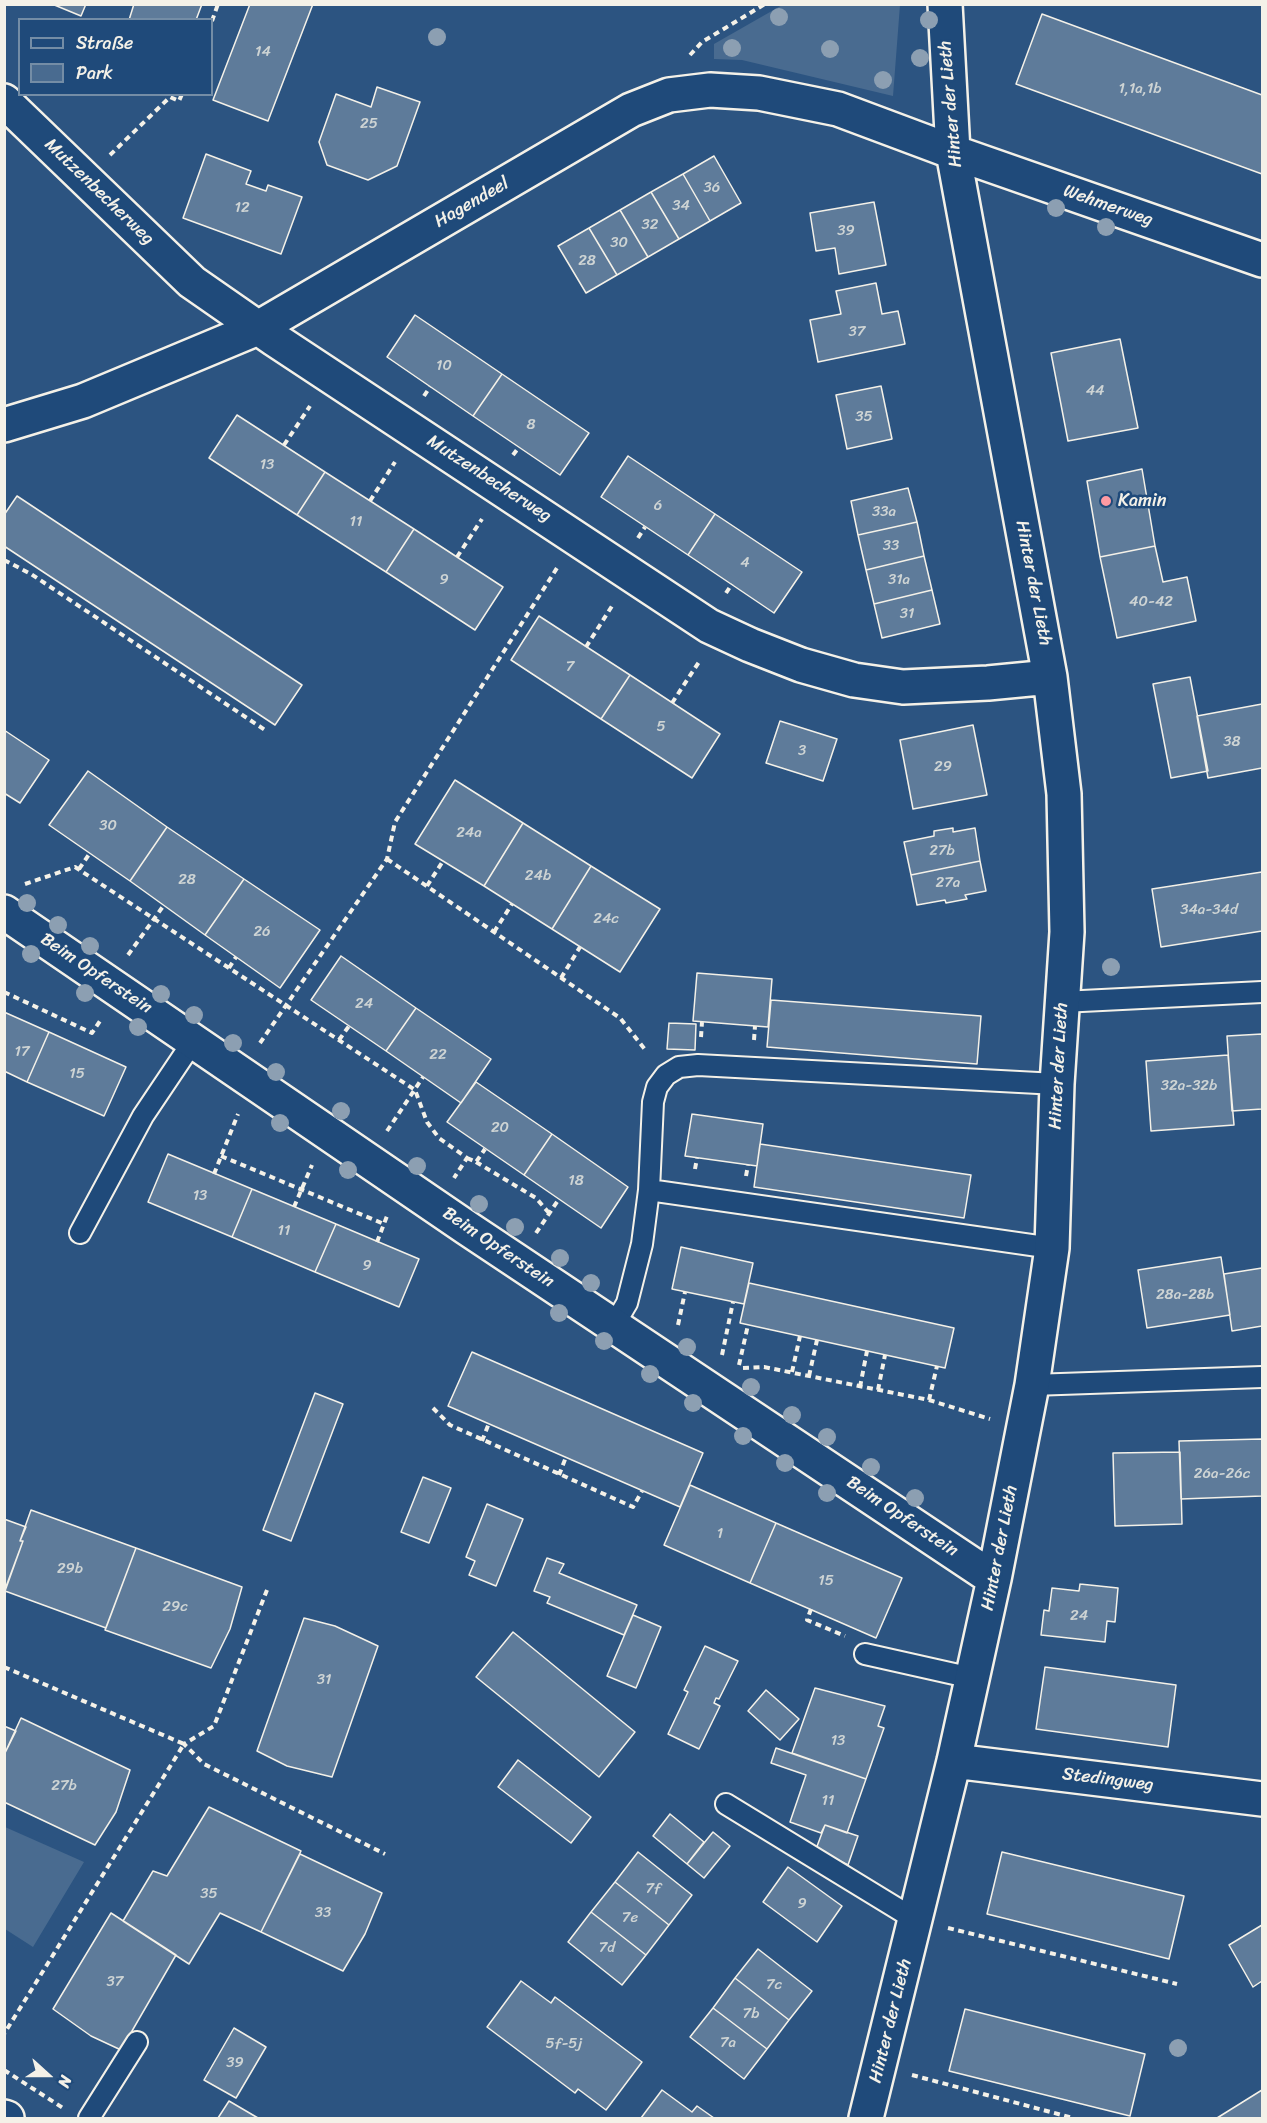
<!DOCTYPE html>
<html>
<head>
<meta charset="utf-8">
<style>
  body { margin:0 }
  #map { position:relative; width:1267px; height:2123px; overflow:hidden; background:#2c5481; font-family:Sriracha,sans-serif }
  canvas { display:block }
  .frame { position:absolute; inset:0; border:6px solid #f4f1e8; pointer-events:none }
  .legend { position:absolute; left:18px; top:18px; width:195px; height:78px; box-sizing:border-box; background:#1f4a7a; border:2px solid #748da6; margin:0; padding:8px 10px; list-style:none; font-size:18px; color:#f4f1e8 }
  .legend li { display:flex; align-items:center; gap:12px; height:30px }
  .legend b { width:30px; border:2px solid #748da6 }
  .north { position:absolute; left:18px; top:2045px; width:60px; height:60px; -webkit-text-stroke:4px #1f4a7a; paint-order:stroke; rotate:111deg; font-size:16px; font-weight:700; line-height:24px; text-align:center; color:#f4f1e8 }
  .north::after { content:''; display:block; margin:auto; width:21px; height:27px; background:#f4f1e8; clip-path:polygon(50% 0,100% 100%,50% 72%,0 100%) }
</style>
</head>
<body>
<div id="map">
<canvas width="1267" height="2123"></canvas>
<div class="frame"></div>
<ul class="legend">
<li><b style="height:8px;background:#1f4a7a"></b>Straße</li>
<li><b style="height:16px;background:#496b90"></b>Park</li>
</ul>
<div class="north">N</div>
</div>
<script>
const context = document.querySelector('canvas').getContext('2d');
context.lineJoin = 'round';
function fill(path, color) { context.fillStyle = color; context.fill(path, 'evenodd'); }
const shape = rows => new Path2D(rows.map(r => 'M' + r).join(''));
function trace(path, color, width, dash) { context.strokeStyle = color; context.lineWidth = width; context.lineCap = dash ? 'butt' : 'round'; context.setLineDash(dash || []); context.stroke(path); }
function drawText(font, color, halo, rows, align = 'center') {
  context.font = font + ' Sriracha,sans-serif'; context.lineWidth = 5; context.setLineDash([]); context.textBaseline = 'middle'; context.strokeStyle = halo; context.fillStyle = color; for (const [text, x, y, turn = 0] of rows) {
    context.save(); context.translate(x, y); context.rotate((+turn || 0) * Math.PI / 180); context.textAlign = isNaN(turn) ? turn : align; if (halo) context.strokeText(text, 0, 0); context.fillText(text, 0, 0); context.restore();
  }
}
fill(shape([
  [784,4,900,5,893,96,742,60,714,59,714,44],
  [5,1827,84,1862,33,1947,5,1929]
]), '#496b90');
const building = shape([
  [52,4,86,4,81,16,52,4],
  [134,4,202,4,196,20,129,20,134,4],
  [250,4,313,4,268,121,213,100,250,4],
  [1042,14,1262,95,1262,174,1016,84,1042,14],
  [377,87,420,102,397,166,368,180,327,165,319,142,336,94,371,107,377,87],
  [206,154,251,171,246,184,266,191,268,185,302,197,281,254,183,218,206,154],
  [714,156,741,203,710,221,683,174,714,156],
  [683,174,710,221,679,239,651,192,683,174],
  [651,192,679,239,648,257,620,210,651,192],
  [874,202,886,265,839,274,835,248,816,251,810,213,874,202],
  [620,210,648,257,617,275,589,228,620,210],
  [589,228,617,275,586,293,558,246,589,228],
  [876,283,882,314,898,311,905,344,818,362,810,320,841,314,836,291,876,283],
  [415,315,502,374,473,416,387,357,415,315],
  [1120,339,1138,428,1068,441,1051,353,1120,339],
  [502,374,589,433,560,475,473,416,502,374],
  [881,386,892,439,847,449,836,395,881,386],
  [237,415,325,472,297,515,209,458,237,415],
  [628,456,715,514,688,555,601,497,628,456],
  [1142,469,1155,546,1100,557,1087,481,1142,469],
  [325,472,414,529,386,572,297,515,325,472],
  [908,488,917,522,858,535,851,501,908,488],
  [17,496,302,685,275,725,4,546,4,515,17,496],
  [715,514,802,572,774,613,688,555,715,514],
  [917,522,924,556,866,570,858,535,917,522],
  [414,529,503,587,475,630,386,572,414,529],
  [1155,546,1163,582,1187,577,1196,621,1117,638,1100,557,1155,546],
  [924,556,932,590,874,604,866,570,924,556],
  [932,590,940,624,882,638,874,604,932,590],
  [539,616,630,675,601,719,511,660,539,616],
  [630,675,720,734,692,778,601,719,630,675],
  [1190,677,1208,771,1171,778,1153,684,1190,677],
  [1262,704,1262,768,1208,778,1197,716,1262,704],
  [780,721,837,739,823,781,766,763,780,721],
  [973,725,987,795,913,809,900,740,973,725],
  [4,730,49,760,20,803,4,793,4,730],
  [88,771,167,827,130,881,49,825,88,771],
  [455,780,523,823,484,886,415,844,455,780],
  [523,823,591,866,552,929,484,886,523,823],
  [167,827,244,879,205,935,130,881,167,827],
  [953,828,953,832,975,828,980,861,911,875,904,842,934,836,934,831,953,828],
  [980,861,986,891,965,895,967,899,946,903,945,900,917,905,911,875,980,861],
  [591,866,660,909,620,972,552,929,591,866],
  [1262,872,1262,931,1161,947,1152,889,1262,872],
  [244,879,320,930,280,988,205,935,244,879],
  [341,956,416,1008,386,1051,311,1000,341,956],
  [697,973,772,979,768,1027,693,1021,697,973],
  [771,1000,981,1016,977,1064,767,1047,771,1000],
  [416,1008,491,1059,461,1103,386,1051,416,1008],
  [4,1012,49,1032,27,1082,4,1071,4,1012],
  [669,1023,696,1024,695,1050,667,1049,669,1023],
  [49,1032,126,1067,104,1116,27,1082,49,1032],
  [1262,1034,1262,1109,1232,1111,1227,1036,1262,1034],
  [1228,1055,1234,1125,1151,1131,1146,1061,1228,1055],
  [476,1082,552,1134,524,1175,447,1122,476,1082],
  [692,1114,763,1124,757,1166,685,1156,692,1114],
  [552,1134,628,1187,601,1228,524,1175,552,1134],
  [760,1144,971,1175,964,1218,754,1187,760,1144],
  [168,1154,252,1189,232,1237,148,1202,168,1154],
  [252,1189,336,1224,315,1272,232,1237,252,1189],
  [336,1224,419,1259,399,1307,315,1272,336,1224],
  [681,1247,753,1263,744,1304,672,1289,681,1247],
  [1221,1257,1230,1315,1147,1328,1138,1270,1221,1257],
  [1262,1268,1262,1326,1232,1331,1224,1274,1262,1268],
  [749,1283,954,1328,945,1368,740,1323,749,1283],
  [472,1352,703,1453,680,1507,448,1406,472,1352],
  [315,1393,343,1404,291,1541,263,1530,315,1393],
  [1262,1439,1262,1496,1181,1499,1179,1441,1262,1439],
  [1180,1452,1182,1524,1115,1526,1113,1453,1180,1452],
  [423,1477,451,1488,429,1543,401,1532,423,1477],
  [690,1485,776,1523,750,1583,664,1545,690,1485],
  [487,1504,523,1519,496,1586,469,1575,475,1561,466,1557,487,1504],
  [31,1510,136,1548,106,1628,5,1591,23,1541,20,1541,31,1510],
  [4,1519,26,1527,20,1541,23,1541,4,1592,4,1519],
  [776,1523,902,1578,876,1638,750,1583,776,1523],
  [136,1548,242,1587,230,1629,211,1668,105,1630,136,1548],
  [547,1558,564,1564,559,1573,637,1605,624,1635,547,1603,550,1597,534,1591,547,1558],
  [1080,1584,1118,1588,1115,1622,1107,1621,1105,1642,1041,1635,1044,1610,1049,1611,1052,1588,1079,1591,1080,1584],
  [633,1615,661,1627,636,1688,607,1676,633,1615],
  [304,1618,335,1626,378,1646,332,1777,287,1766,257,1751,304,1618],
  [513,1632,635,1732,599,1777,476,1677,513,1632],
  [705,1646,738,1661,719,1699,716,1698,714,1703,720,1706,699,1749,668,1734,688,1692,684,1690,705,1646],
  [1045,1667,1176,1685,1168,1747,1036,1729,1045,1667],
  [815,1688,885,1706,878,1726,884,1728,866,1779,792,1753,815,1688],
  [766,1690,799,1719,780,1740,748,1711,766,1690],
  [21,1718,130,1770,116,1812,95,1845,4,1802,4,1755,21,1718],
  [4,1726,16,1731,4,1755,4,1726],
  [776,1748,866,1779,847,1833,825,1825,821,1833,790,1822,806,1775,771,1763,776,1748],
  [518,1760,591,1817,571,1843,498,1787,518,1760],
  [209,1807,301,1851,261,1932,220,1913,189,1964,123,1921,153,1871,167,1876,209,1807],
  [670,1814,704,1842,687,1864,653,1836,670,1814],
  [825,1825,858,1836,848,1865,816,1849,825,1825],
  [713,1832,730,1846,704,1878,687,1864,713,1832],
  [638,1852,692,1895,669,1925,615,1882,638,1852],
  [1002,1852,1184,1896,1169,1959,987,1914,1002,1852],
  [300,1854,382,1893,365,1934,343,1971,261,1932,300,1854],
  [788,1867,842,1906,817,1942,763,1902,788,1867],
  [615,1882,669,1925,646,1955,591,1912,615,1882],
  [591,1912,646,1955,622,1985,568,1942,591,1912],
  [111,1913,176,1955,121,2050,91,2036,53,2009,111,1913],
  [1262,1925,1262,1981,1253,1987,1229,1945,1262,1925],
  [758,1949,812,1991,789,2020,735,1978,758,1949],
  [735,1978,789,2020,767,2049,713,2008,735,1978],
  [521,1981,551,2003,555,1997,642,2062,606,2110,578,2089,575,2093,487,2027,521,1981],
  [713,2008,767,2049,744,2079,690,2037,713,2008],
  [965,2009,1145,2054,1130,2116,949,2071,965,2009],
  [234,2028,266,2047,236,2098,204,2080,234,2028],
  [662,2090,692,2112,697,2106,714,2118,641,2118,662,2090],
  [1262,2090,1262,2118,1217,2118,1262,2090],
  [229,2101,258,2118,218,2118,229,2101]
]);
fill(building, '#5e7b9a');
trace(building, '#f4f1e8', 1.5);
const service = shape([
  [1062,1002,1262,992],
  [649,1190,1052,1248],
  [80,1233,143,1116,194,1040],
  [614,1325,627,1303,642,1244,649,1190,653,1102,657,1087,666,1075,679,1067,698,1065,1057,1084],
  [1032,1385,1262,1377],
  [865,1654,972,1678],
  [726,1804,916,1920],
  [89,2118,137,2042]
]);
const minor = shape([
  [4,101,192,282,274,339,709,626,750,645,801,665,854,680,903,687,988,683,1050,677],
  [4,425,83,401,258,328,631,110,669,95,710,90,759,93,838,109,953,152,1262,260],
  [4,912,467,1228,994,1579],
  [954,1761,1262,1799],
  [866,2118,954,1761,994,1579,1032,1385,1052,1248,1057,1084,1067,932,1064,794,1050,677,953,152,945,4]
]);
const secondary = shape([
  [4,2117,7,2118]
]);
trace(service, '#f4f1e8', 24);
trace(minor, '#f4f1e8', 38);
trace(secondary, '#f4f1e8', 38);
trace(shape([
  [212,21,218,4],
  [690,55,702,42,765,4],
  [110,155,170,97,179,101,182,94],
  [424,396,430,387],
  [284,445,310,406],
  [513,455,519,447],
  [370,501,395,462],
  [638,538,645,527],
  [457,557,482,519],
  [4,560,31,574,265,730],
  [726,593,732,584],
  [586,647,612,606],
  [672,703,699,662],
  [387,859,620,1018,647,1052],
  [79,869,90,853],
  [25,884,75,867,415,1090,427,1122,439,1138,467,1158,454,1178],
  [427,886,443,861],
  [494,932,512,904],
  [128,955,164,905],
  [229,968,236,957],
  [561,978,580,947],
  [4,992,92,1033,100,1021],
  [701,1037,702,1022],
  [339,1040,349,1026],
  [754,1040,755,1026],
  [260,1043,387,859,395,822,557,568],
  [387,1131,423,1077],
  [221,1156,384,1224],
  [467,1158,476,1162,485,1149],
  [476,1162,536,1198,549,1213],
  [695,1169,697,1158],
  [214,1174,238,1114],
  [746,1176,748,1165],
  [294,1207,312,1165],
  [536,1233,559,1199],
  [377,1242,387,1216],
  [678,1325,685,1292],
  [722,1355,733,1302],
  [739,1365,748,1325],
  [743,1368,764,1367,929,1400,990,1419],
  [792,1372,800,1336],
  [809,1376,817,1340],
  [860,1387,867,1351],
  [878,1390,885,1355],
  [929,1400,937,1366],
  [433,1408,450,1425,633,1507,642,1491],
  [482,1441,489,1423],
  [559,1475,566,1457],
  [267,1590,214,1726,184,1744,204,1764,385,1854],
  [811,1609,807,1620,845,1636],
  [4,1667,184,1744,4,2034],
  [948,1928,1177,1984],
  [4,2070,63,2108],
  [912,2075,1073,2118]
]), '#f4f1e8', 4, [6, 4.5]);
trace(service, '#1f4a7a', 20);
trace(minor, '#1f4a7a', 33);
trace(secondary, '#1f4a7a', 33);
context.fillStyle = '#8c9fb2';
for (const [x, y] of [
  [779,17],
  [929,20],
  [437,37],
  [732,48],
  [830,49],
  [920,58],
  [883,80],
  [1056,208],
  [1106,227],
  [27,903],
  [58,925],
  [90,946],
  [31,954],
  [1111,967],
  [85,993],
  [161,994],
  [194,1015],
  [138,1027],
  [233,1043],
  [276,1072],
  [341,1111],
  [280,1123],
  [417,1166],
  [348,1170],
  [479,1204],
  [515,1227],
  [560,1258],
  [591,1283],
  [559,1313],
  [604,1341],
  [687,1347],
  [650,1374],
  [751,1387],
  [693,1403],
  [792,1415],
  [743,1436],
  [827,1437],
  [785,1463],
  [871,1467],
  [827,1493],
  [915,1498],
  [1178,2048]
]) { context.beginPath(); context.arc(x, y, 9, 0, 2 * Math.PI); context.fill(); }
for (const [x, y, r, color] of [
  [1106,501,6,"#ff9aa2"]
]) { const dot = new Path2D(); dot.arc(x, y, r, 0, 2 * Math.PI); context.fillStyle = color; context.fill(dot); trace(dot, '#1f4a7a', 2); }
drawText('15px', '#ced4d4', null, [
  ["14",263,52],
  ["1,1a,1b",1140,89],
  ["25",369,124],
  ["36",712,188],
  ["34",681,206],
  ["12",242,208],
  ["32",650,225],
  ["39",846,231],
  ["30",619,243],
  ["28",587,261],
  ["37",857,332],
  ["10",444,366],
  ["44",1095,391],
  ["35",864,417],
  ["8",531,425],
  ["13",267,465],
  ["6",658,506],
  ["33a",884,512],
  ["11",356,522],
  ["33",891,546],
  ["4",745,563],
  ["9",444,580],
  ["31a",899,580],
  ["40-42",1151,602],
  ["31",907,614],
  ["7",570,667],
  ["5",661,727],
  ["38",1232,742],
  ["3",802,751],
  ["29",943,767],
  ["30",108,826],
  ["24a",469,833],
  ["27b",942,851],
  ["24b",538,876],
  ["28",187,880],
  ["27a",948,883],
  ["34a-34d",1209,910],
  ["24c",606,919],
  ["26",262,932],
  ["24",364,1004],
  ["17",22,1052],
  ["22",438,1055],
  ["15",77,1074],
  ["32a-32b",1189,1086],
  ["20",500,1128],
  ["18",576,1181],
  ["13",200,1196],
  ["11",284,1231],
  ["9",367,1266],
  ["28a-28b",1185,1295],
  ["26a-26c",1222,1474],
  ["1",720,1534],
  ["29b",70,1569],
  ["15",826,1581],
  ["29c",175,1607],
  ["24",1079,1616],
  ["31",324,1680],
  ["13",838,1741],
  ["27b",64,1786],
  ["11",828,1801],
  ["7f",653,1889],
  ["35",209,1894],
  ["9",802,1904],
  ["33",323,1913],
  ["7e",630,1918],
  ["7d",607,1948],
  ["37",115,1982],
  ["7c",774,1985],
  ["7b",751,2014],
  ["7a",728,2043],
  ["5f-5j",564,2044],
  ["39",235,2063]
]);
drawText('18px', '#f4f1e8', '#1f4a7a', [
  ["Hinter der Lieth",951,104,-95],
  ["Mutzenbecherweg",99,192,44],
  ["Hagendeel",472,203,-30],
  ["Wehmerweg",1108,206,19],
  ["Mutzenbecherweg",489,479,33],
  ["Hinter der Lieth",1033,583,79],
  ["Beim Opferstein",96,974,34],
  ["Hinter der Lieth",1059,1066,-87],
  ["Beim Opferstein",498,1248,34],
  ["Beim Opferstein",902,1517,34],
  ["Hinter der Lieth",1000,1548,-79],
  ["Stedingweg",1108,1780,7],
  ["Hinter der Lieth",891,2021,-76]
]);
drawText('18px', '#f4f1e8', '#1f4a7a', [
  ["Kamin",1118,501]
], 'left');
</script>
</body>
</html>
